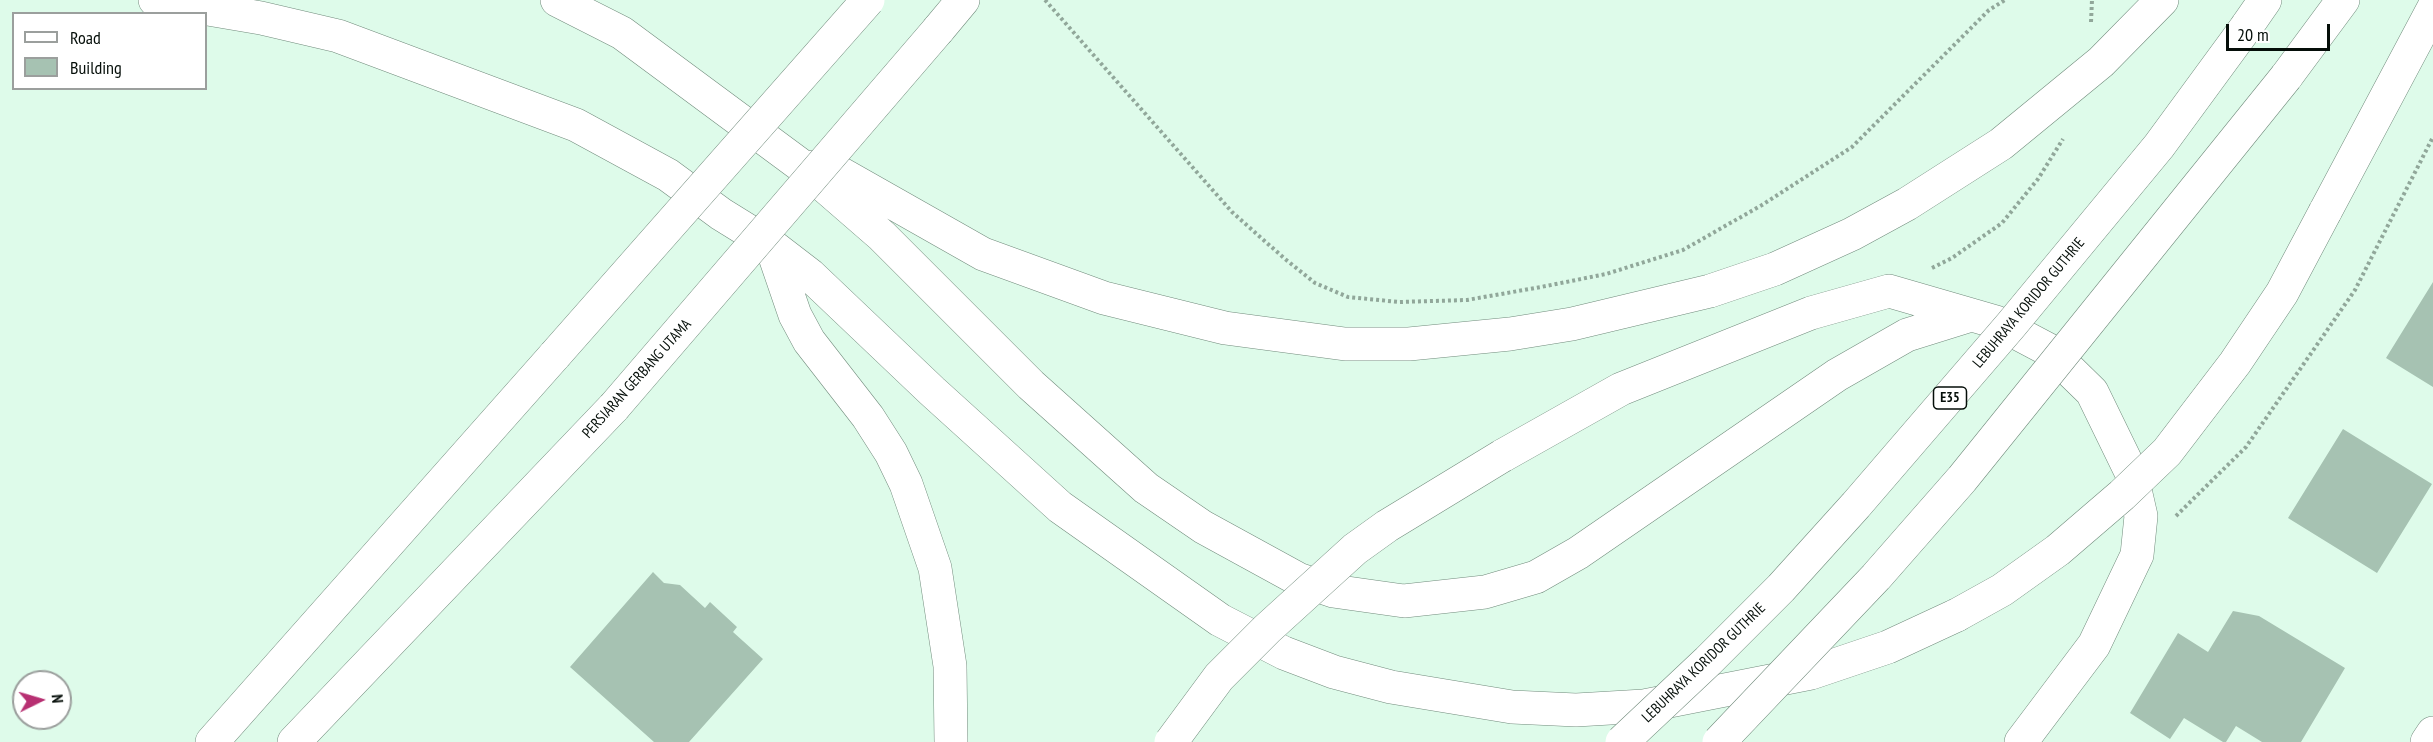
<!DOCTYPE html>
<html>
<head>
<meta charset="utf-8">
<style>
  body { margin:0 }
  #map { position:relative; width:2433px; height:742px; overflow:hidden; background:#defbea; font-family:"PT Sans Narrow",sans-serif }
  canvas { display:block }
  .legend { position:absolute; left:12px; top:12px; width:195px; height:78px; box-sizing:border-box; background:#fff; border:2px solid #9b9f9d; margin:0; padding:8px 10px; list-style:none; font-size:18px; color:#050e09 }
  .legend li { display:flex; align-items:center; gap:12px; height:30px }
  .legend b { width:30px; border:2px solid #9b9f9d }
  .north { position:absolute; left:12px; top:670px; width:60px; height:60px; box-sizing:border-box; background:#fff; border:2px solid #9b9f9d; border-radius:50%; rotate:85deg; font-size:16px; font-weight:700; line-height:24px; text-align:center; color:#050e09 }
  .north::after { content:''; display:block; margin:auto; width:21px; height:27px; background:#b73072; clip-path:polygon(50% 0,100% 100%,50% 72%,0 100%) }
  .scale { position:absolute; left:2226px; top:24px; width:104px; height:27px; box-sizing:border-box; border:3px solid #050e09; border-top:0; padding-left:8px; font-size:18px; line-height:21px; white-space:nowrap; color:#050e09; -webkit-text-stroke:4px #fff; paint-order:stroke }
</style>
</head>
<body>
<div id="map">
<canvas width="2433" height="742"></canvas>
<ul class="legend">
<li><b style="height:8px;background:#fff"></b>Road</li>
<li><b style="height:16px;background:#a6c2b2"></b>Building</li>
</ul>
<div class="north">N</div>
<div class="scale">20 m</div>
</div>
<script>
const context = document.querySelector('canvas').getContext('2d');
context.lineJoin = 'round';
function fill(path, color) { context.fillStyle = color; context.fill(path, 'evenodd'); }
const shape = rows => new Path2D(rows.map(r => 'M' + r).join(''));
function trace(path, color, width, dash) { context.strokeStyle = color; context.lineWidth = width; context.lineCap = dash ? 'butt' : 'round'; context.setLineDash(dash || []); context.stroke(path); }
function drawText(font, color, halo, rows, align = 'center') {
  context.font = font + ' "PT Sans Narrow",sans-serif'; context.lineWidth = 4.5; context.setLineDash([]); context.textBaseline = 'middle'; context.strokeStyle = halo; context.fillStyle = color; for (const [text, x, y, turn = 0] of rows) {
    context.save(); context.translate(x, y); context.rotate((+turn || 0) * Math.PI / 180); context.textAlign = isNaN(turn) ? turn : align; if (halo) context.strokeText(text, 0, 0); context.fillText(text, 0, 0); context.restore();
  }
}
fill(shape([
  [2433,282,2433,387,2386,358],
  [2343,429,2432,484,2377,573,2288,518],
  [653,572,664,583,680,585,705,608,710,602,737,627,733,632,763,659,689,742,654,742,570,667],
  [2233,611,2259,616,2345,668,2301,742,2262,742,2236,726,2226,742,2223,742,2184,718,2170,739,2130,713,2178,633,2208,652]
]), '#a6c2b2');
const minor = shape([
  [2427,742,2433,733]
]);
const major = shape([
  [938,30,963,0],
  [212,742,555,355],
  [294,742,614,407]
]);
const highway = shape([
  [155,0,261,18,338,36,576,125,668,175,721,214,771,245,810,275,932,391,1060,507,1220,620,1284,653,1334,672,1391,687,1512,707,1576,710,1644,706,1811,673,1888,647,1957,615],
  [557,0,622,33,799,164,882,236,1031,385,1146,488,1203,527,1298,579,1333,591,1404,601,1485,592,1536,577,1578,553,1837,375,1907,335,1971,315],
  [2247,26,2265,0],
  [2286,77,2343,0],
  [813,167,840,173,983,254,1104,298,1225,328,1345,344,1409,344,1510,334,1572,324,1710,291,1775,269,1852,234,1907,204,2001,144,2101,62,2162,0],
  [2325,212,2433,9],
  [771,245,795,315,809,341,868,417,891,453,906,484,935,568,950,666,951,742],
  [1502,456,1621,389,1811,313,1889,291,1996,322,2049,350,2092,392,2131,472,2141,516,2137,555,2094,645,2021,742]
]);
trace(minor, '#718b7c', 34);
trace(major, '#718b7c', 34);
trace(highway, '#718b7c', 34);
trace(shape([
  [1045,0,1232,212,1285,259,1315,283,1348,297,1399,302,1467,300,1541,287,1606,274,1683,250,1762,205,1852,147,1989,10,2005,0],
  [2091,22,2092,0],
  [1932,268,1952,258,2002,223,2038,179,2063,139],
  [2176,516,2246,447,2355,290,2433,137]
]), '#91a79a', 4, [3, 3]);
trace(minor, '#fff', 33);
trace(major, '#fff', 33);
trace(highway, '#fff', 33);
const majorBridge = shape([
  [555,355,868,0],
  [614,407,938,30]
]);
const highwayBridge = shape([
  [1957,615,2002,590,2058,550,2122,495,2167,452,2235,363,2282,293,2325,212],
  [1171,742,1219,677,1267,629,1355,549,1387,526,1502,456],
  [1622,742,1708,661,1781,588,1856,505,2011,325,2159,146,2247,26],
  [1719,742,1876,577,1962,479,2286,77]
]);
trace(majorBridge, '#718b7c', 34, []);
trace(highwayBridge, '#718b7c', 34, []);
trace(majorBridge, '#fff', 33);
trace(highwayBridge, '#fff', 33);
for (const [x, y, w] of [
  [1950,398,33]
]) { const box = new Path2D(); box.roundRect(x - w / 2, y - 11, w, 22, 4.5); context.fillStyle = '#fff'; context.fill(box); trace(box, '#050e09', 1.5); }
drawText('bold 14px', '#050e09', null, [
  ["E35",1950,398]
]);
drawText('15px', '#050e09', '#fff', [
  ["LEBUHRAYA KORIDOR GUTHRIE",2029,303,-50],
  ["PERSIARAN GERBANG UTAMA",637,379,-48],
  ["LEBUHRAYA KORIDOR GUTHRIE",1704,663,-44]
]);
</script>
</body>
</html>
